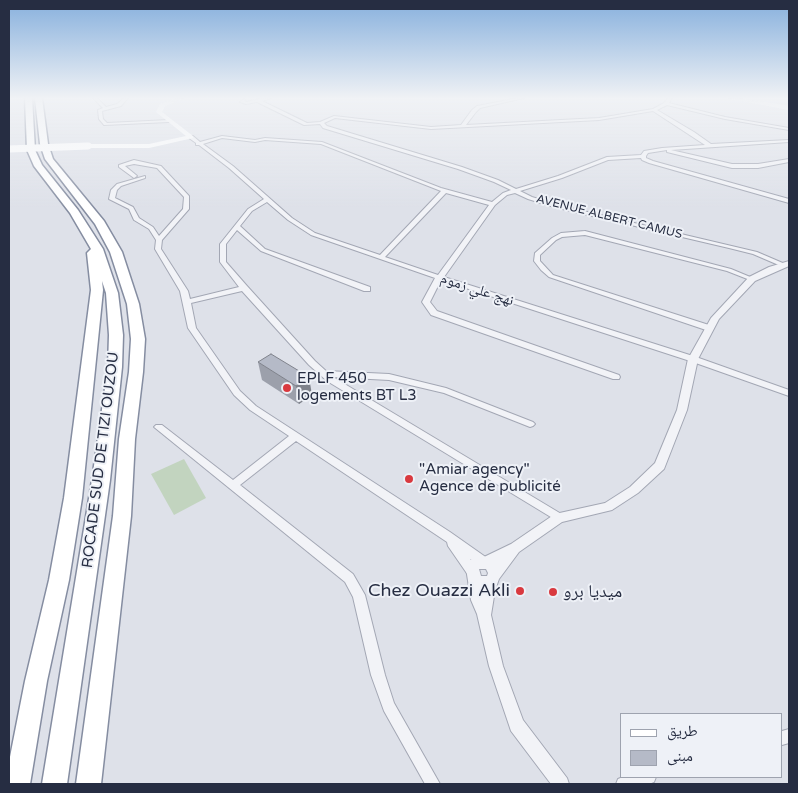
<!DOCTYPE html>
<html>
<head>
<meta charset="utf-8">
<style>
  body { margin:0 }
  #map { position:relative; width:798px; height:793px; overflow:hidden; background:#dee1e9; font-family:"Varela Round","Noto Naskh Arabic",sans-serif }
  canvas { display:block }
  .frame { position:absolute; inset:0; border:10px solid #262d42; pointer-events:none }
  .legend { position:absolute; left:620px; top:713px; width:162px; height:65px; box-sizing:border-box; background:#eef1f7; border:1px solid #9ea3af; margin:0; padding:6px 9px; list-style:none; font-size:15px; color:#262d42 }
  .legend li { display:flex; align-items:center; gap:10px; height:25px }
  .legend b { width:25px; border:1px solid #9ea3af }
</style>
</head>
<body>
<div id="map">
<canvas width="798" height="793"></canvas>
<div class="frame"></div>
<ul class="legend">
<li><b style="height:6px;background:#fff"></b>طريق</li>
<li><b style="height:14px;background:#b5bac7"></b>مبنى</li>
</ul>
</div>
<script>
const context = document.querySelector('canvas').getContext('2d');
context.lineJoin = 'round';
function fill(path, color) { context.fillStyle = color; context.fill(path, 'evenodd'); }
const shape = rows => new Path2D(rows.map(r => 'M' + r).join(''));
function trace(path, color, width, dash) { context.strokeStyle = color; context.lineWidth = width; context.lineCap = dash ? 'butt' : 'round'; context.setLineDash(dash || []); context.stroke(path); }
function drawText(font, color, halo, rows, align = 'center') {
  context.font = font + ' "Varela Round","Noto Naskh Arabic",sans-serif'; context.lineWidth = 4; context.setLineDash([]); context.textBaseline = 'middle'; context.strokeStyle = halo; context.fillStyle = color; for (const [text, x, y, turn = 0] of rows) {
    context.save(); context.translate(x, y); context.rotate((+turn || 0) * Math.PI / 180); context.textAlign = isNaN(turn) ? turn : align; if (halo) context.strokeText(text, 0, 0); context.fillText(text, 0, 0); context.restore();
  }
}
fill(shape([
  [184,459,206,498,174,515,151,474]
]), '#c2d4bf');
const minor = shape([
  [93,98,97,98,106,107,117,104,124,98,128,98,121,106,102,111,103,119,107,123,169,120,171,121,169,122,104,125,99,119,98,110,103,108,93,98],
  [265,98,271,98,262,101,307,123,320,122,334,116,431,127,461,125,472,110,477,106,518,98,524,98,480,108,476,112,466,125,599,118,653,109,664,103,668,98,672,98,669,103,725,117,789,128,789,130,725,119,667,105,657,110,694,132,711,144,789,140,789,142,671,150,732,164,758,164,789,159,789,162,758,168,732,168,667,152,667,150,648,153,646,156,646,158,653,161,789,199,789,203,649,163,642,160,641,158,608,160,562,178,520,191,532,197,558,205,757,252,785,264,785,266,781,266,753,254,729,248,554,207,528,199,515,193,507,195,495,205,444,277,696,357,789,390,789,396,690,361,441,280,430,302,437,311,619,375,620,377,619,379,613,379,431,315,422,302,435,278,311,235,288,220,267,202,252,211,240,226,265,249,370,287,370,291,364,291,261,251,237,230,226,244,226,262,247,286,315,361,326,371,389,374,446,388,533,422,535,424,533,426,530,427,444,393,389,380,333,377,563,515,564,518,563,521,559,522,327,381,309,365,242,291,191,303,196,328,240,391,256,406,450,532,487,558,489,562,487,566,483,567,470,559,478,571,476,575,472,576,468,575,448,546,447,542,296,441,240,485,353,574,365,595,385,675,394,703,440,784,425,784,384,711,371,675,353,597,345,582,154,427,156,425,162,425,233,480,289,436,250,410,234,395,188,328,180,291,155,249,156,240,149,229,134,220,129,209,109,199,111,190,117,184,145,176,145,178,121,186,117,190,115,198,133,207,139,218,153,227,159,236,183,209,184,197,157,168,134,164,125,166,136,175,137,176,134,178,119,167,119,165,134,160,161,166,189,196,189,209,162,240,161,249,188,291,190,299,239,287,220,262,220,244,248,209,264,199,229,168,199,145,196,145,196,143,189,138,189,136,193,136,200,142,222,136,255,140,265,138,322,142,441,188,492,202,503,193,511,190,494,182,458,169,323,128,320,124,304,125,257,102,246,104,240,102,244,99,246,102,265,98],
  [653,111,705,145,662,148,644,151,641,155,607,157,558,176,516,189,498,180,462,167,327,126,324,123,335,118,431,129,599,120,653,111],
  [222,138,255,142,265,140,321,144,441,191,380,255,315,233,292,218,233,166,203,144,222,138],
  [446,193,489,205,438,275,385,257,446,193],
  [585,231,731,269,755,279,752,281,750,280,727,271,585,235,562,237,556,240,540,255,540,261,553,275,712,326,713,328,709,330,706,330,549,277,541,270,534,261,535,253,552,238,561,233,585,231],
  [789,729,789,743,782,745,782,731,789,729],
  [623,777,656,777,654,782,649,784,616,784,618,779,623,777]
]);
const tertiary = shape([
  [789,261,789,266,755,281,719,319,698,359,687,410,664,469,638,493,612,510,562,522,519,552,499,579,495,590,491,615,503,666,523,720,567,778,569,784,551,784,511,731,509,725,489,666,477,614,471,600,466,568,470,560,484,557,511,544,555,514,605,503,630,487,655,463,677,410,688,359,711,318,749,277,769,267,789,261],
  [479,569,486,569,488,573,487,576,481,576,479,569]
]);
const motorway = shape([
  [25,98,32,98,35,150,42,165,78,210,103,249,118,293,123,335,122,367,110,480,67,784,42,784,92,480,108,367,109,335,106,293,102,281,103,290,82,498,69,580,47,681,30,784,9,784,9,762,25,681,49,580,64,498,91,290,87,253,91,249,70,213,34,166,27,150,25,98],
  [35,98,42,98,48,144,53,159,104,221,122,252,139,304,145,339,143,372,135,439,131,516,101,784,76,784,113,516,119,439,129,372,131,339,127,304,110,252,95,224,45,159,40,144,35,98]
]);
trace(minor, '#a3a7b4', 2);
trace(tertiary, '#a3a7b4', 2);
trace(motorway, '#858da1', 3);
fill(minor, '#f2f3f7');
fill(tertiary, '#f2f3f7');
fill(shape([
  [177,98,184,98,165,106,162,112,193,136,193,138,149,148,88,148,84,146,88,144,149,144,186,136,156,112,160,104,177,98],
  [727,98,738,98,789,106,789,110,727,98]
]), '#fff');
fill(motorway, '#fff');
trace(shape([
  [9,149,88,146]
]), '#fff', 7);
fill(shape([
  [258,362,312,395,299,404,262,380]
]), '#9ca0ab');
fill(shape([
  [309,377,312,395,299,404,296,386]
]), '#7f828b');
const building = shape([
  [271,354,309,377,296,386,258,362,271,354]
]);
fill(building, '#b5bac7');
trace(building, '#7f828b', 1);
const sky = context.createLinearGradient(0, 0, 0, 209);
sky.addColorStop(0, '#87b0dd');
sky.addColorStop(0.47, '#f0f2f5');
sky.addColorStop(1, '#f0f2f500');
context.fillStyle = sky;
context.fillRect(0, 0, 798, 209);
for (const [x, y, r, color] of [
  [287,388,5,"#d9393f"],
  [409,479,5,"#d9393f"],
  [520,591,5,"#d9393f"],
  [553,592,5,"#d9393f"]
]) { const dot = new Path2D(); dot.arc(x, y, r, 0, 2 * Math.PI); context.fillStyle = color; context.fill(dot); trace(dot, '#eef1f7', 2); }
drawText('12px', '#262d42', '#eef1f7', [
  ["AVENUE ALBERT CAMUS",609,217,14]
]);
drawText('15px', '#262d42', '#eef1f7', [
  ["نهج علي زموم",477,290,18],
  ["ROCADE SUD DE TIZI OUZOU",101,460,-83]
]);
drawText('15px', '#262d42', '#eef1f7', [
  ["EPLF 450",297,379],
  ["logements BT L3",297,396],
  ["\"Amiar agency\"",419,470],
  ["Agence de publicité",419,487]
], 'left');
drawText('18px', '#262d42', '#eef1f7', [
  ["Chez Ouazzi Akli",510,591],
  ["ميديا برو",563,592,"left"]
], 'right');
</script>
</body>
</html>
